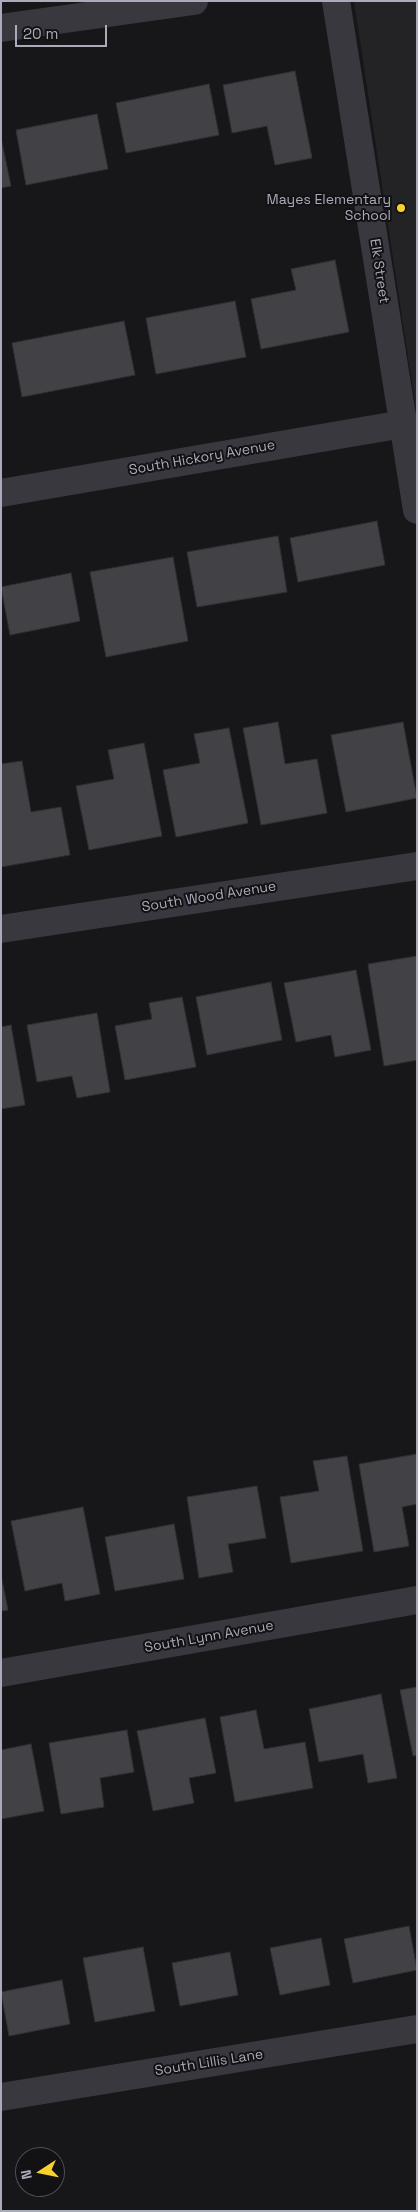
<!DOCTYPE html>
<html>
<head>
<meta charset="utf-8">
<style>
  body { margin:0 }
  #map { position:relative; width:418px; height:2212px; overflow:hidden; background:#171719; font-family:"Space Grotesk",sans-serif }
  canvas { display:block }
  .frame { position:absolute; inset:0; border:2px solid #a9abba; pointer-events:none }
  .north { position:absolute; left:15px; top:2147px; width:50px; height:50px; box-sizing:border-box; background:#121214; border:1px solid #4e4f56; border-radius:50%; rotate:259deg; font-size:14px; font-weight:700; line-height:20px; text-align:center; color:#a9abba }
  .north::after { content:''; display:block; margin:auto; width:18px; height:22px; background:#f9d12f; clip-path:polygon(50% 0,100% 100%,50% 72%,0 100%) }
  .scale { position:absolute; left:15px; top:25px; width:92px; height:22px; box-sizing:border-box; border:2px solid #a9abba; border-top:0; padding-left:6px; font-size:15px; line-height:18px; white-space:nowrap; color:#a9abba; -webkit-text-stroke:4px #121214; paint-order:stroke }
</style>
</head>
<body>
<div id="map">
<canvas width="418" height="2212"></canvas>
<div class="frame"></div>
<div class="north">N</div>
<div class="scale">20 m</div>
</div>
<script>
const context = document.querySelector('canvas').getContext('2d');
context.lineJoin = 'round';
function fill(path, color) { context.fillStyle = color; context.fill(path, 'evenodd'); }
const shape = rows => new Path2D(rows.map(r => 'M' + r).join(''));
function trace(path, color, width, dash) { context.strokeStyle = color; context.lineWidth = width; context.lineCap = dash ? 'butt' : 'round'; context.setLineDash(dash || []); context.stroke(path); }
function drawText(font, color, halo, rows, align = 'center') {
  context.font = font + ' "Space Grotesk",sans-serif'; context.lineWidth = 4; context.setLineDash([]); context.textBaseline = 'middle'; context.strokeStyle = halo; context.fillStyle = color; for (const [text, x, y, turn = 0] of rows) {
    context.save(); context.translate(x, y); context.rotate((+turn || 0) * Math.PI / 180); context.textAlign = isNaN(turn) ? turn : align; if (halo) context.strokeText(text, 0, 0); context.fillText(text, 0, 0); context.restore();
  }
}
fill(shape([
  [354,1,417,1,417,416]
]), '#232326');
const building = shape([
  [295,71,312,158,275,165,267,126,232,133,223,85,295,71],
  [209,84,219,135,126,153,116,103,209,84],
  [97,114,108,169,26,185,16,130,97,114],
  [1,138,11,186,1,188,1,138],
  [335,260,349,332,261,349,251,299,296,290,291,269,335,260],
  [235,301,246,357,156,374,146,318,235,301],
  [124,321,135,375,22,397,12,343,124,321],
  [377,521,385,565,298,582,290,538,377,521],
  [278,536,287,592,197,607,187,552,278,536],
  [173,557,188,641,106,657,90,572,173,557],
  [71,573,80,621,10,635,1,587,71,573],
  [278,722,285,764,317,759,327,813,261,825,243,728,278,722],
  [403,722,417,798,346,812,331,735,403,722],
  [229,728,248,823,176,837,163,770,200,763,194,734,229,728],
  [144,743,162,836,89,850,76,786,114,779,108,750,144,743],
  [22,761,31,812,61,807,70,855,1,867,1,764,22,761],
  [417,956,417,1060,384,1066,368,964,417,956],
  [356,970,371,1050,335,1057,331,1035,296,1042,284,983,356,970],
  [271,982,282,1040,207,1055,196,997,271,982],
  [182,997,196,1067,125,1080,115,1026,152,1019,149,1003,182,997],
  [97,1013,110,1092,77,1098,72,1076,37,1082,27,1025,97,1013],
  [11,1025,25,1105,1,1109,1,1027,11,1025],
  [417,1454,417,1504,402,1507,409,1546,374,1552,359,1464,417,1454],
  [347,1456,363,1551,291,1563,280,1497,319,1491,313,1461,347,1456],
  [257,1486,266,1538,228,1544,233,1572,199,1578,187,1497,257,1486],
  [83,1507,100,1594,65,1601,62,1583,25,1591,11,1521,83,1507],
  [174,1524,184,1579,115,1591,105,1537,174,1524],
  [1,1575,8,1610,1,1611,1,1575],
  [417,1687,417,1755,413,1756,400,1690,417,1687],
  [381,1694,397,1778,368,1783,363,1754,319,1762,309,1709,381,1694],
  [256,1710,264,1749,305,1742,313,1788,235,1802,220,1717,256,1710],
  [205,1718,216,1773,189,1778,194,1803,153,1811,137,1731,205,1718],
  [127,1730,134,1772,100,1778,104,1807,61,1814,49,1743,127,1730],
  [31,1744,44,1811,1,1819,1,1750,31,1744],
  [409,1926,417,1970,353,1983,344,1939,409,1926],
  [321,1938,330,1985,280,1995,270,1948,321,1938],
  [143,1947,155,2011,95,2022,83,1958,143,1947],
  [230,1952,238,1995,180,2006,172,1963,230,1952],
  [62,1980,70,2024,9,2036,1,1992,62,1980]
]);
fill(building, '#414146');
trace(building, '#313135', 1);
trace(shape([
  [336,1,417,510],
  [1,28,194,1],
  [1,493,403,424],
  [1,929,417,866],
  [1,1673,417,1600]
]), '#38383e', 28);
trace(shape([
  [1,2097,417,2029]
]), '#38383e', 28);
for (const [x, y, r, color] of [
  [401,208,5,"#f9d12f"]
]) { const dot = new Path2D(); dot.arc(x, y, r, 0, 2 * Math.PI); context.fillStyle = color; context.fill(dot); trace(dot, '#121214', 2); }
drawText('14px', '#a9abba', '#121214', [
  ["Mayes Elementary",391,200],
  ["School",391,216]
], 'right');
drawText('14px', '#a9abba', '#121214', [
  ["Elk Street",379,271,81],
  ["South Hickory Avenue",202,458,-10],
  ["South Wood Avenue",209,897,-9],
  ["South Lynn Avenue",209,1637,-10],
  ["South Lillis Lane",209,2063,-9]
]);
</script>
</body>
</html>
